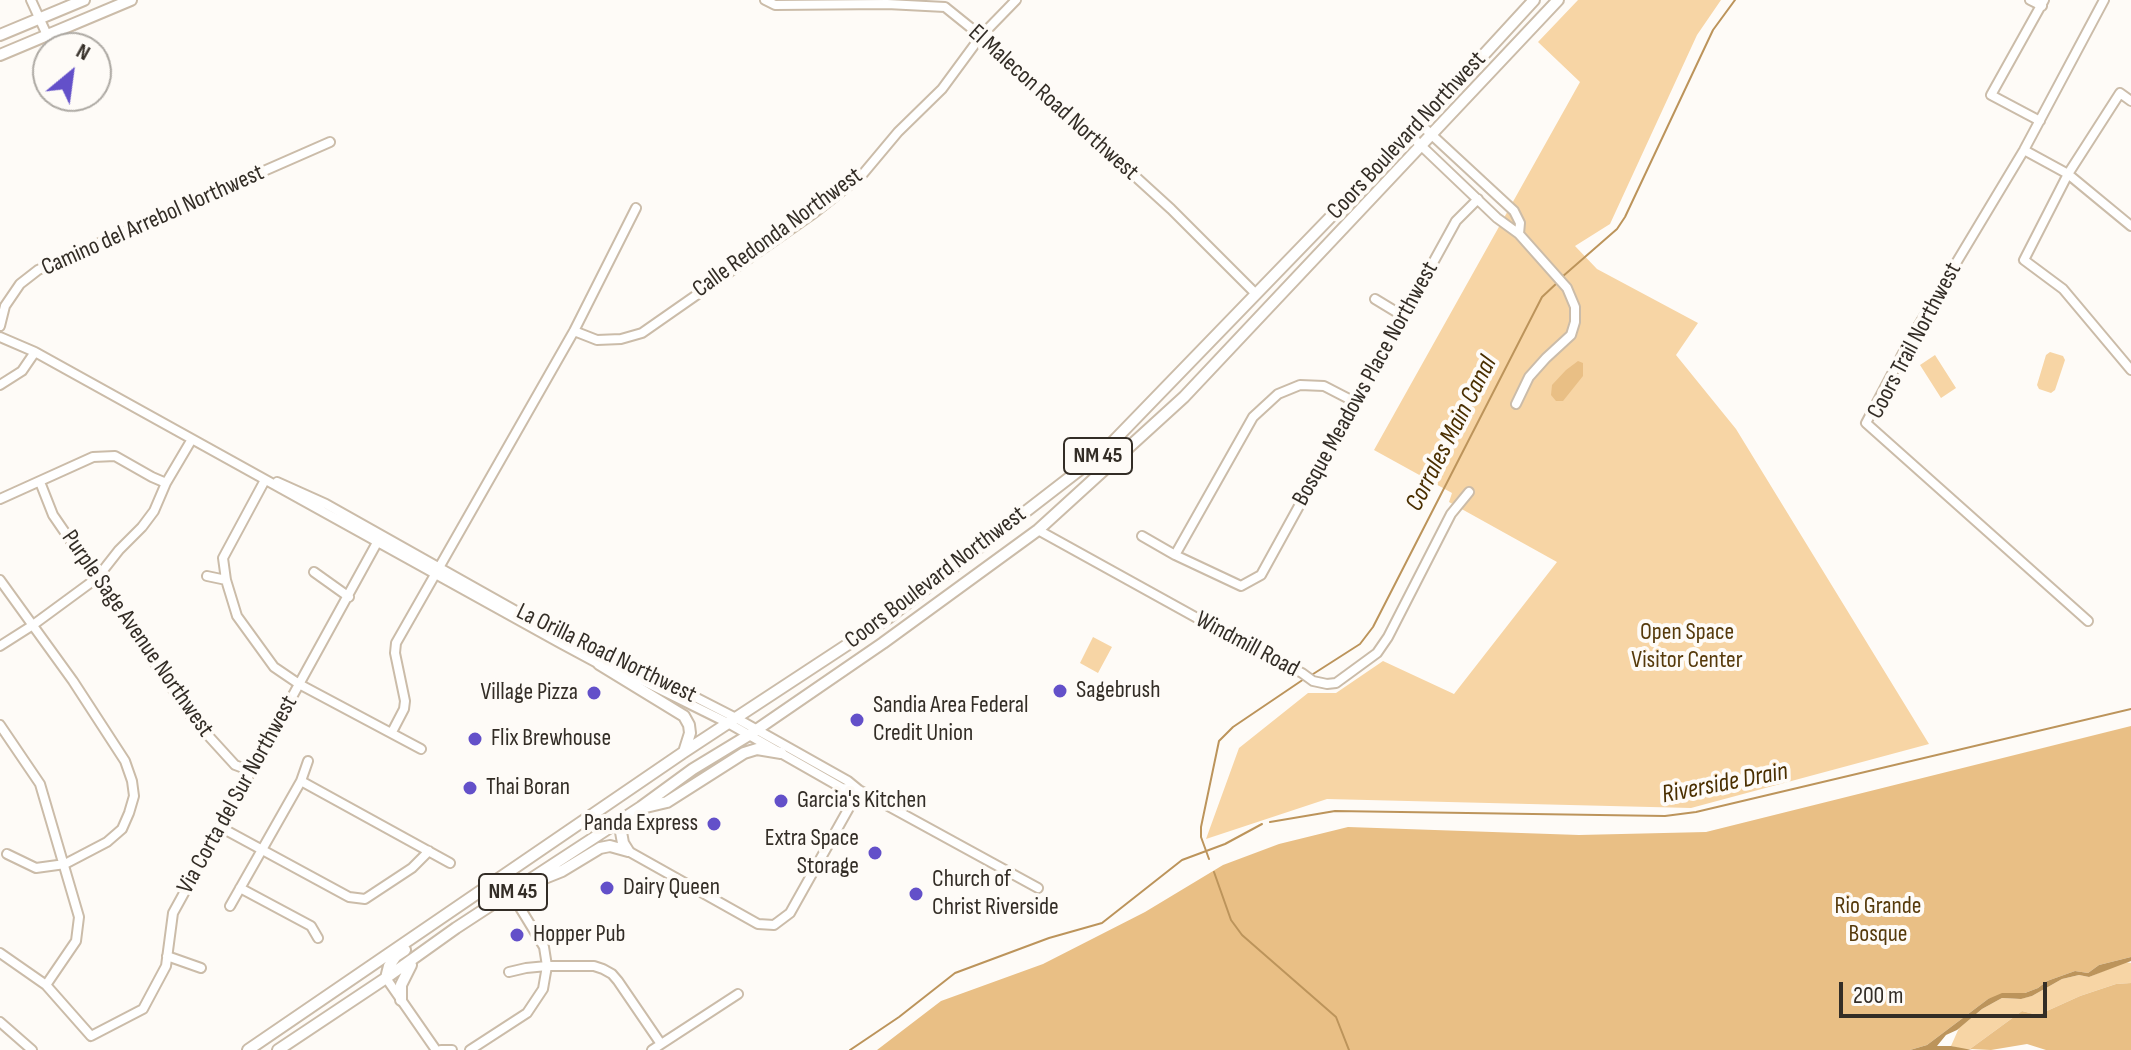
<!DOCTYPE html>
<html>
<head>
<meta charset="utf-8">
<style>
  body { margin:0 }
  #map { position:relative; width:2131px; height:1050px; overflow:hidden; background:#fefbf7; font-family:"Sofia Sans Condensed",sans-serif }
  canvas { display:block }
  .north { position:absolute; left:32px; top:32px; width:80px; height:80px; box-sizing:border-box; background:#fefbf7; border:2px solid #ada9a3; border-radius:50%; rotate:29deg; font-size:22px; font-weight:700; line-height:32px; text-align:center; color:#332d26 }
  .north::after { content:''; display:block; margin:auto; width:28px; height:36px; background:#6350c9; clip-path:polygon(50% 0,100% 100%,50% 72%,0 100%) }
  .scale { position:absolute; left:1839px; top:982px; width:208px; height:36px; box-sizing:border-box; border:4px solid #332d26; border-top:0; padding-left:10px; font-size:24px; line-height:28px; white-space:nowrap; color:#332d26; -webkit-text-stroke:6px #fefbf7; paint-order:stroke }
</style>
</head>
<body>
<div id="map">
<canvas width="2131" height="1050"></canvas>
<div class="north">N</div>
<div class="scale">200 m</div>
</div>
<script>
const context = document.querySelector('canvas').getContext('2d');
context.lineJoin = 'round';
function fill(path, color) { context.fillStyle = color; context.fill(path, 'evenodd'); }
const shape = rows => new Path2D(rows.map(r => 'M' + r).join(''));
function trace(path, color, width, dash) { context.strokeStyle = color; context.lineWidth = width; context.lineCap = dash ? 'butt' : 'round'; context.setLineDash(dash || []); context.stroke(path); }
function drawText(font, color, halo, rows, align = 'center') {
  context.font = font + ' "Sofia Sans Condensed",sans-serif'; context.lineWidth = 8; context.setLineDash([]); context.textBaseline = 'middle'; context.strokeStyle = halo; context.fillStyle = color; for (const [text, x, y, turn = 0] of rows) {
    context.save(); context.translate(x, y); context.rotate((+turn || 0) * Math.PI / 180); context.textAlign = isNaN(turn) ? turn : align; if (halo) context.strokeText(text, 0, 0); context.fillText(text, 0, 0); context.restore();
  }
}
fill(shape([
  [1578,0,1721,0,1697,35,1610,224,1575,246,1597,269,1698,323,1676,355,1736,429,1929,744,1691,808,1327,799,1206,839,1239,748,1308,693,1336,693,1383,661,1454,694,1557,562,1449,502,1452,493,1374,450,1580,82,1538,42],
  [2050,352,2063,356,2065,360,2055,390,2051,393,2039,389,2037,385,2046,355],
  [1935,355,1956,388,1941,398,1920,365],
  [1093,637,1112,647,1098,673,1080,663],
  [2125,962,2131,963,2131,983,2116,984,2080,996,2038,1015,2022,1011,1970,1049,1966,1050,1951,1046,1959,1028,1982,1009,2002,998,2020,999,2032,996,2062,979,2079,975,2089,977]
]), '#f7d5a5');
fill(shape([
  [1578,361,1583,363,1583,376,1563,401,1556,401,1551,395,1552,385,1566,370],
  [2131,726,2131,957,2099,965,2088,973,2075,971,2047,981,2038,988,2025,993,1988,999,1927,1045,1910,1050,877,1050,941,1001,1043,964,1145,912,1223,865,1279,844,1348,827,1579,835,1706,832],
  [2131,983,2131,1050,2046,1050,2027,1044,1991,1050,1970,1049,2022,1011,2038,1015,2080,996,2116,984]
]), '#e9bf85');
fill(shape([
  [2131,957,2131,961,2089,977,2079,975,2062,979,2032,996,2021,999,2002,998,1982,1009,1957,1030,1946,1035,1937,1046,1951,1046,1972,1050,1910,1050,1927,1045,1988,999,2002,993,2025,993,2038,988,2047,981,2075,971,2088,973,2099,965]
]), '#bc945b');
trace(shape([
  [1562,277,1617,229,1625,217,1713,30,1735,0],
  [1310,676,1360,644,1373,627,1542,297,1558,282],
  [1270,822,1335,811,1665,816,1696,812,2131,709],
  [1209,859,1201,837,1201,827,1219,741,1233,727,1304,679],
  [1214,872,1231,920,1242,935,1336,1017,1349,1050],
  [850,1050,899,1017,955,973,1049,938,1102,923,1182,860,1225,844,1262,824]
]), '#bc945b', 2);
const minor = shape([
  [31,0,47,35],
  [765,0,775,5,887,4,945,7,981,36,1171,209,1256,294],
  [2030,0,2042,6],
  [2131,101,2120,93,2068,174,2024,260,2063,289,2131,370],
  [2040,121,1991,95,2044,0],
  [1420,124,1514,211,1520,223,1519,234],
  [1410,135,1497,218,1519,234,1567,288,1575,307,1575,322,1571,335,1546,358,1529,377,1516,404],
  [2024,150,2068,174,2131,226],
  [1375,299,1403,316],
  [0,326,5,306,20,284,38,270,330,142],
  [574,331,597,340,621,339,642,333,814,213,862,175,898,132,942,89,981,36,1016,0],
  [0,337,35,352,560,643,599,664,623,671,728,723,842,788,859,790],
  [0,385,22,371,35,352],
  [265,480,223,558,226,580,237,616,274,667,299,684,421,749],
  [40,482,53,515,194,720,235,765,251,771],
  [277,482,326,504,573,643,594,652,617,657,736,718,848,781,859,790,1038,888],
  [0,499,93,457,115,456,152,477,166,483],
  [1038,530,1244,644,1302,673,1313,681,1327,684,1336,683,1377,653,1388,637,1451,514,1469,492],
  [1142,536,1175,555,1241,586,1261,575,1456,221,1478,199],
  [1175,555,1253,417,1278,394,1300,385,1324,386,1355,402],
  [314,572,349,597],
  [207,576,226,580],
  [0,580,73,681,125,761,132,781,134,796,129,813,122,829,107,842,65,864,36,868,7,854],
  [2088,621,1866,423,1911,338,2024,150,2104,0],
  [0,646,33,625,97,578,119,550,142,527,154,511,166,483,192,439],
  [0,725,40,784,79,917,76,941,46,985],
  [392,732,404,709,405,701,395,653,396,643,574,331,636,208],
  [301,781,450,863],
  [220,827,349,897,365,899,412,868,429,851],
  [628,851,758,924,774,925,790,913,859,790],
  [240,888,311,926,318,938],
  [230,906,301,781,308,761],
  [0,953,46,985,91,1036,143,1009,166,966,173,913,379,539],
  [167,956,201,968],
  [509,972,526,968,547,966,594,966,603,969,612,974,618,981,661,1044],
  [386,978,436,1050],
  [0,1022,32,1050],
  [441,1050,452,1050],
  [470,1050,527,1013,543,989,547,966,544,947,511,893],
  [652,1050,738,994]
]);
const major = shape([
  [0,35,84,0],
  [0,55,131,0],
  [599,664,684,716,689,725,690,733,684,752],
  [646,807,667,802,744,753,757,749,781,753],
  [628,851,623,843,621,832,622,826,628,816],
  [537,881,562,871,600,848,610,846,628,851],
  [386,978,389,966,396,956,405,950],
  [401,1000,401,985,411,965],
  [248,1050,684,752,888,618,1104,451,1410,135,1534,0],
  [278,1050,386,978,456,928,641,807,693,769,749,735,883,643,1038,530,1184,397,1558,0]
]);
trace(minor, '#cbbca9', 12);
trace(major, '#cbbca9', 14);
trace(minor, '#fff', 8);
trace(major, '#fff', 10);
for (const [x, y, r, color] of [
  [1060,691,8,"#6350c9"],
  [594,693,8,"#6350c9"],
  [857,720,8,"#6350c9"],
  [475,739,8,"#6350c9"],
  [470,788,8,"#6350c9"],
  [781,801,8,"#6350c9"],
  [714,824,8,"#6350c9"],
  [875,853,8,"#6350c9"],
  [607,888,8,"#6350c9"],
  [916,894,8,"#6350c9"],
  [517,935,8,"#6350c9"]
]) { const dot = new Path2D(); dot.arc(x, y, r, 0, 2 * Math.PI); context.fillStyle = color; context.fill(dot); trace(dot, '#fefbf7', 3); }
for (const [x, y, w] of [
  [1098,456,68],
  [513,892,68]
]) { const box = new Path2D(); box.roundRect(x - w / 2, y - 18, w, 36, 6); context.fillStyle = '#fefbf7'; context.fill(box); trace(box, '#332d26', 2); }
drawText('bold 22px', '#332d26', null, [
  ["NM 45",1098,456],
  ["NM 45",513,892]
]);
drawText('24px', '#332d26', '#fefbf7', [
  ["El Malecon Road Northwest",1053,103,42],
  ["Coors Boulevard Northwest",1407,136,-47],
  ["Camino del Arrebol Northwest",153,221,-24],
  ["Calle Redonda Northwest",778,233,-36],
  ["Coors Trail Northwest",1915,341,-62],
  ["Bosque Meadows Place Northwest",1366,384,-61],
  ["Coors Boulevard Northwest",936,578,-37],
  ["Purple Sage Avenue Northwest",137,634,55],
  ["Windmill Road",1247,645,28],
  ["La Orilla Road Northwest",606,654,26],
  ["Via Corta del Sur Northwest",238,795,-61]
]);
drawText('24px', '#563a0b', '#fefbf7', [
  ["Open Space",1687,633],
  ["Visitor Center",1687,661],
  ["Rio Grande",1878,907],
  ["Bosque",1878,935]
]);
drawText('24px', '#332d26', '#fefbf7', [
  ["Sagebrush",1076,691],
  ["Village Pizza",578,693,"right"],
  ["Sandia Area Federal",873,706],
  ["Credit Union",873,734],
  ["Flix Brewhouse",491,739],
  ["Thai Boran",486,788],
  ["Garcia's Kitchen",797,801],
  ["Panda Express",698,824,"right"],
  ["Extra Space",859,839,"right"],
  ["Storage",859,867,"right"],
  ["Church of",932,880],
  ["Christ Riverside",932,908],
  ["Dairy Queen",623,888],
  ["Hopper Pub",533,935]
], 'left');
drawText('italic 26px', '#4a2f00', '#fefbf7', [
  ["Corrales Main Canal",1452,434,-63],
  ["Riverside Drain",1725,784,-11]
]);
</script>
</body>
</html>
